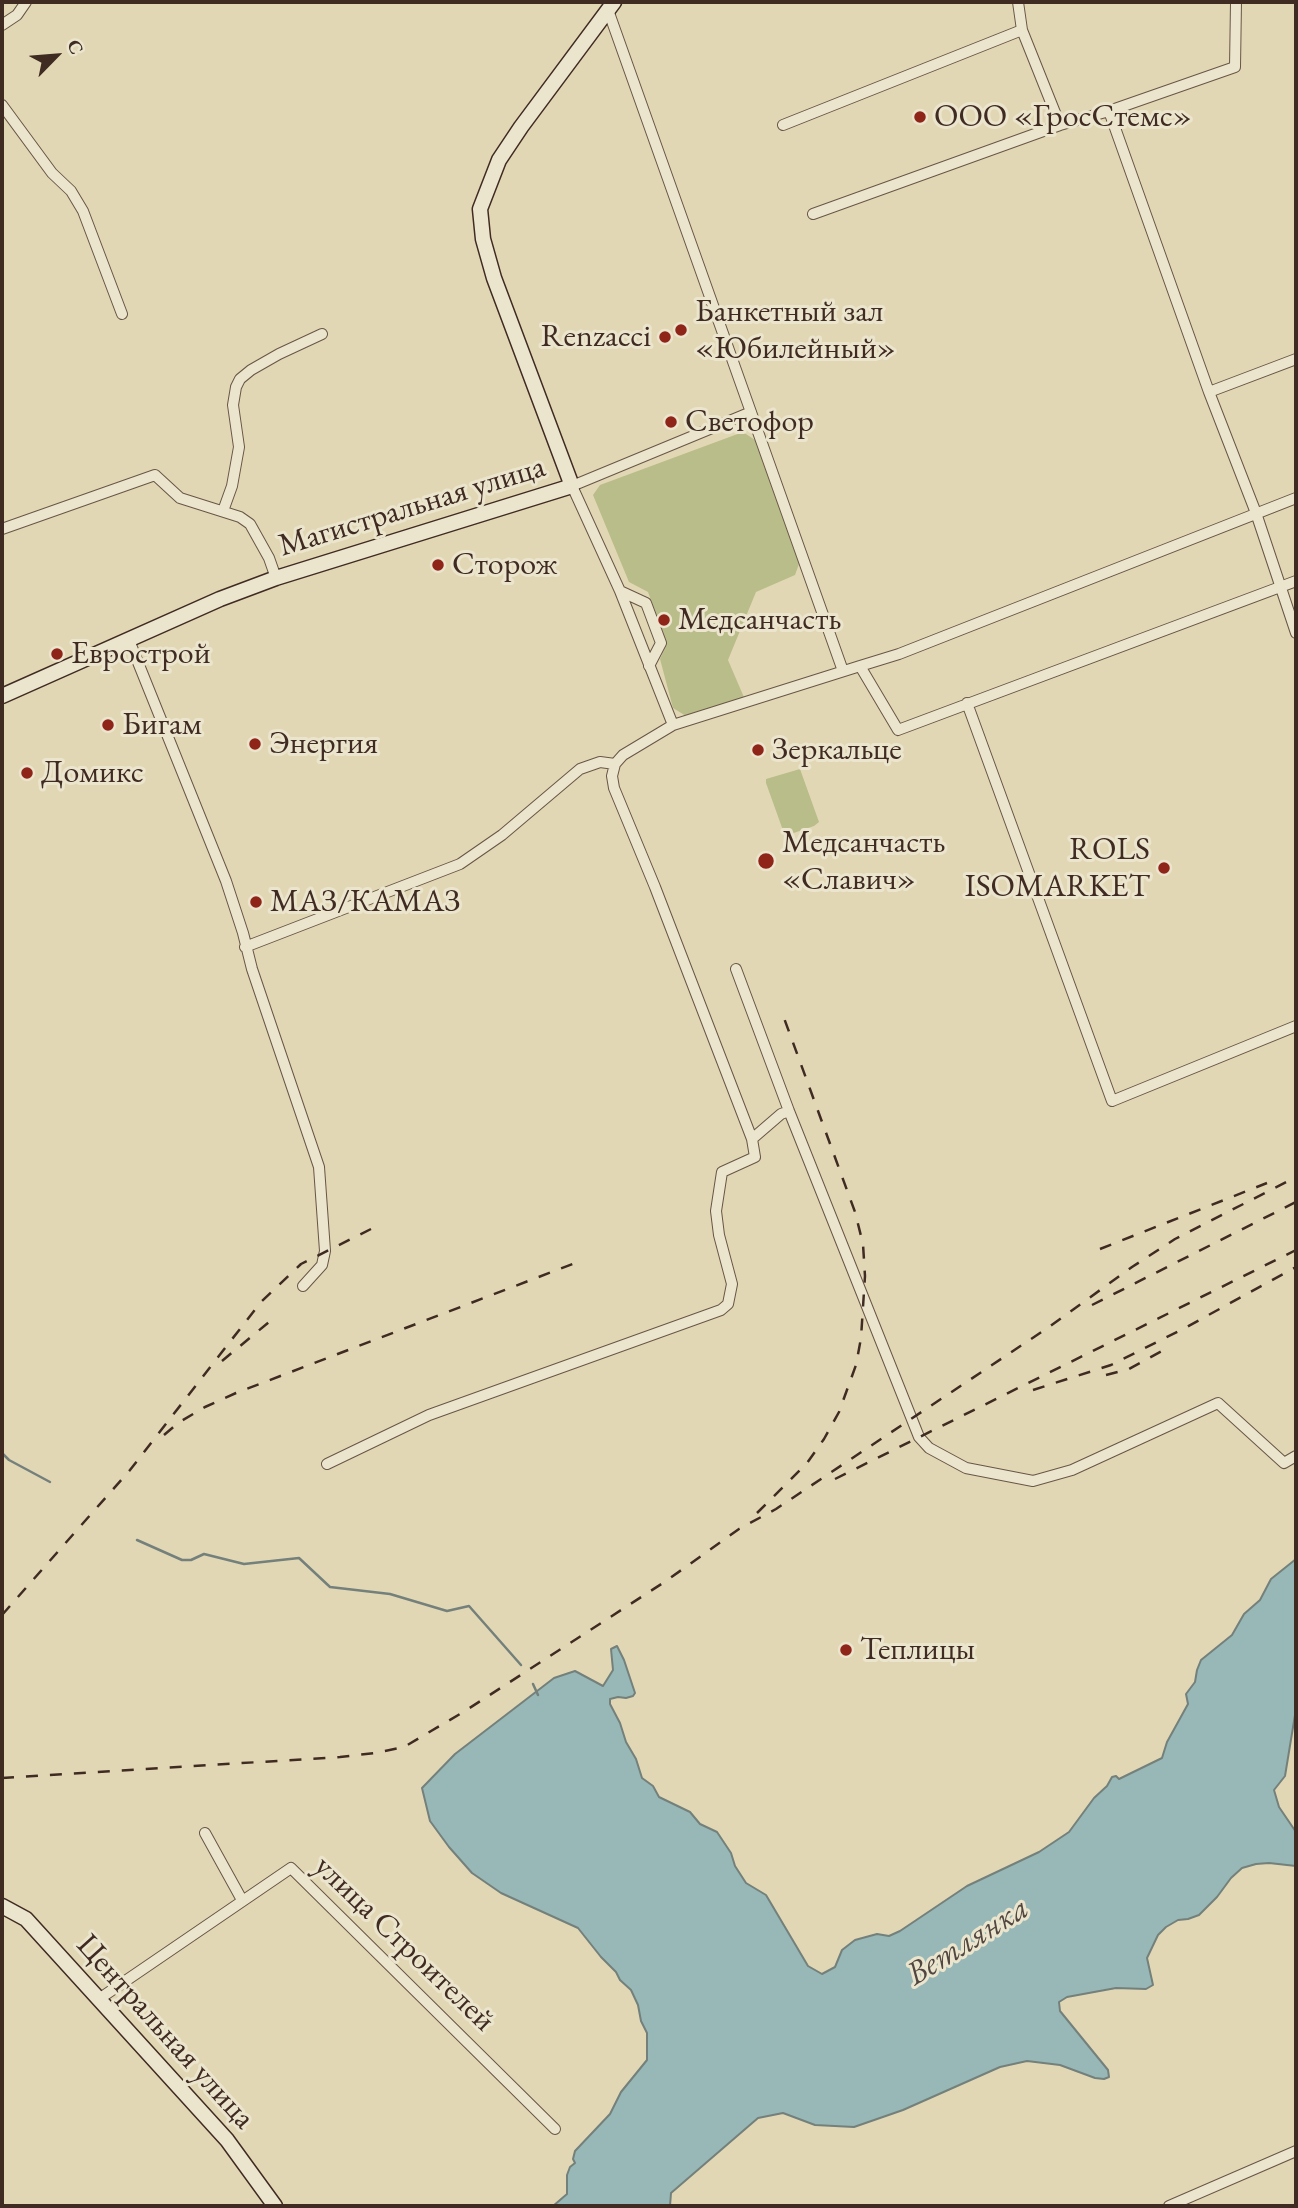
<!DOCTYPE html>
<html>
<head>
<meta charset="utf-8">
<style>
  body { margin:0 }
  #map { position:relative; width:1298px; height:2208px; overflow:hidden; background:#e2d7b4; font-family:"EB Garamond",serif }
  canvas { display:block }
  .frame { position:absolute; inset:0; border:4px solid #3f2b22; pointer-events:none }
  .north { position:absolute; left:21px; top:21px; width:70px; height:70px; -webkit-text-stroke:5px #ece5ce; paint-order:stroke; rotate:65deg; font-size:19px; font-weight:700; line-height:28px; text-align:center; color:#3f2b22 }
  .north::after { content:''; display:block; margin:auto; width:24px; height:32px; background:#3f2b22; clip-path:polygon(50% 0,100% 100%,50% 72%,0 100%) }
</style>
</head>
<body>
<div id="map">
<canvas width="1298" height="2208"></canvas>
<div class="frame"></div>
<div class="north">С</div>
</div>
<script>
const context = document.querySelector('canvas').getContext('2d');
context.lineJoin = 'round';
function fill(path, color) { context.fillStyle = color; context.fill(path, 'evenodd'); }
const shape = rows => new Path2D(rows.map(r => 'M' + r).join(''));
function trace(path, color, width, dash) { context.strokeStyle = color; context.lineWidth = width; context.lineCap = dash ? 'butt' : 'round'; context.setLineDash(dash || []); context.stroke(path); }
function drawText(font, color, halo, rows, align = 'center') {
  context.font = font + ' "EB Garamond",serif'; context.lineWidth = 6; context.setLineDash([]); context.textBaseline = 'middle'; context.strokeStyle = halo; context.fillStyle = color; for (const [text, x, y, turn = 0] of rows) {
    context.save(); context.translate(x, y); context.rotate((+turn || 0) * Math.PI / 180); context.textAlign = isNaN(turn) ? turn : align; if (halo) context.strokeText(text, 0, 0); context.fillText(text, 0, 0); context.restore();
  }
}
fill(shape([
  [743,432,755,440,799,564,795,575,756,592,728,660,746,702,686,716,673,708,660,659,667,644,648,592,629,582,593,495,600,485],
  [800,769,819,822,814,826,785,836,766,783,766,779]
]), '#b9bd89');
const water = shape([
  [1296,1559,1296,1709,1285,1776,1274,1790,1279,1807,1296,1832,1296,1866,1269,1863,1256,1864,1242,1868,1231,1878,1217,1897,1199,1915,1188,1919,1178,1920,1166,1927,1158,1935,1147,1958,1153,1985,1146,1989,1116,1988,1067,1997,1059,2002,1060,2011,1108,2070,1109,2077,1104,2079,1095,2078,1060,2065,1027,2061,1000,2067,903,2110,854,2127,815,2125,783,2113,758,2118,671,2193,670,2206,553,2206,567,2194,567,2175,570,2167,575,2163,573,2159,575,2151,610,2114,621,2092,647,2060,647,2033,641,2021,638,2005,631,1990,620,1980,616,1972,601,1957,578,1928,501,1893,472,1873,449,1847,430,1821,422,1788,455,1754,554,1678,575,1671,603,1686,613,1670,611,1649,617,1646,624,1660,635,1693,633,1696,626,1698,618,1697,610,1699,610,1704,620,1723,626,1742,636,1759,642,1778,653,1786,659,1797,690,1812,700,1824,717,1832,731,1853,735,1866,746,1883,766,1895,808,1966,822,1974,835,1967,842,1950,855,1940,877,1934,889,1936,900,1931,967,1886,1039,1852,1069,1832,1094,1798,1107,1786,1112,1777,1116,1776,1119,1779,1162,1758,1167,1742,1188,1704,1186,1694,1195,1682,1197,1670,1201,1660,1232,1635,1244,1614,1260,1600,1271,1579,1296,1559]
]);
fill(water, '#97b8b6');
trace(water, '#74807b', 2);
trace(shape([
  [2,1453,9,1460,50,1482],
  [137,1540,182,1560,191,1560,204,1554,244,1564,299,1558,330,1587,390,1594,447,1611,469,1606,521,1665],
  [533,1684,538,1695]
]), '#74807b', 2.5);
const minor = shape([
  [1018,2,1022,30,1060,125],
  [608,10,843,671],
  [2,25,17,15,26,2],
  [2,105,52,173,71,191,83,211,122,314],
  [1109,111,1235,67,1236,2],
  [783,125,1022,30],
  [813,214,1060,125,1109,111,1209,392,1256,513,1296,633],
  [1209,392,1296,359],
  [223,511,232,486,239,447,233,405,236,387,240,379,251,370,279,354,322,334],
  [2,529,155,475,180,498,240,517,250,524,269,558,276,578],
  [620,591,646,603,661,643,649,666],
  [129,640,226,881,243,933,252,969,319,1167,325,1251,322,1265,303,1286],
  [860,666,899,654,1296,498],
  [967,703,1112,1101,1296,1026],
  [673,725,620,591,572,486,751,412],
  [245,947,460,864,502,835,580,769,600,762,615,764],
  [736,969,789,1111,919,1437,929,1448,966,1468,1033,1481,1072,1470,1218,1403,1284,1463,1296,1456],
  [752,1139,655,887,614,788,612,776,615,764,623,755,673,725,860,666,898,730,1296,581],
  [327,1464,429,1415,721,1310,728,1304,732,1284,719,1235,716,1211,722,1172,755,1157,752,1139,781,1114,789,1111],
  [205,1833,242,1900],
  [99,1999,291,1868,555,2129],
  [1169,2206,1296,2151]
]);
const secondary = shape([
  [2,696,220,599,276,578,572,486,494,278,483,239,480,209,499,160,521,127,614,2],
  [2,1906,26,1919,227,2140,275,2206]
]);
trace(minor, '#685646', 12);
trace(secondary, '#3f2b22', 17);
trace(minor, '#ece5ce', 10);
trace(secondary, '#ece5ce', 14);
trace(shape([
  [1100,1249,1267,1183],
  [1092,1305,1296,1202],
  [222,1361,275,1317],
  [1106,1375,1129,1369,1169,1347],
  [1033,1390,1111,1365,1183,1329,1296,1267],
  [164,1435,178,1423,205,1407,236,1393,583,1260],
  [835,1479,1296,1250],
  [757,1513,807,1463,824,1439,839,1412,856,1365,861,1338,865,1276,863,1244,855,1212,784,1018],
  [2,1615,130,1470,261,1302,301,1264,371,1229],
  [2,1778,340,1757,375,1753,404,1747,465,1711,666,1581,739,1529,776,1509,1049,1327,1132,1267,1175,1239,1296,1177]
]), '#3f2b22', 2.5, [12, 12]);
for (const [x, y, r, color] of [
  [920,117,7,"#8f2418"],
  [681,330,7,"#8f2418"],
  [665,337,7,"#8f2418"],
  [671,422,7,"#8f2418"],
  [438,565,7,"#8f2418"],
  [664,620,7,"#8f2418"],
  [57,654,7,"#8f2418"],
  [108,725,7,"#8f2418"],
  [255,744,7,"#8f2418"],
  [758,750,7,"#8f2418"],
  [27,773,7,"#8f2418"],
  [766,861,9,"#8f2418"],
  [1164,868,7,"#8f2418"],
  [256,902,7,"#8f2418"],
  [846,1650,7,"#8f2418"]
]) { const dot = new Path2D(); dot.arc(x, y, r, 0, 2 * Math.PI); context.fillStyle = color; context.fill(dot); trace(dot, '#ece5ce', 2.5); }
drawText('32px', '#3f2b22', '#ece5ce', [
  ["ООО «ГросСтемс»",934,117],
  ["Банкетный зал",695,312],
  ["«Юбилейный»",695,349],
  ["Renzacci",651,337,"right"],
  ["Светофор",685,422],
  ["Сторож",452,565],
  ["Медсанчасть",678,620],
  ["Еврострой",71,654],
  ["Бигам",122,725],
  ["Энергия",269,744],
  ["Зеркальце",772,750],
  ["Домикс",41,773],
  ["Медсанчасть",782,843],
  ["«Славич»",782,880],
  ["ROLS",1150,850,"right"],
  ["ISOMARKET",1150,887,"right"],
  ["МАЗ/КАМАЗ",270,902],
  ["Теплицы",860,1650]
], 'left');
drawText('32px', '#3f2b22', '#ece5ce', [
  ["Магистральная улица",412,507,-17],
  ["улица Строителей",404,1944,44],
  ["Центральная улица",165,2032,48]
]);
drawText('italic 33px', '#514740', '#ece5ce', [
  ["Ветлянка",968,1942,-32]
]);
</script>
</body>
</html>
